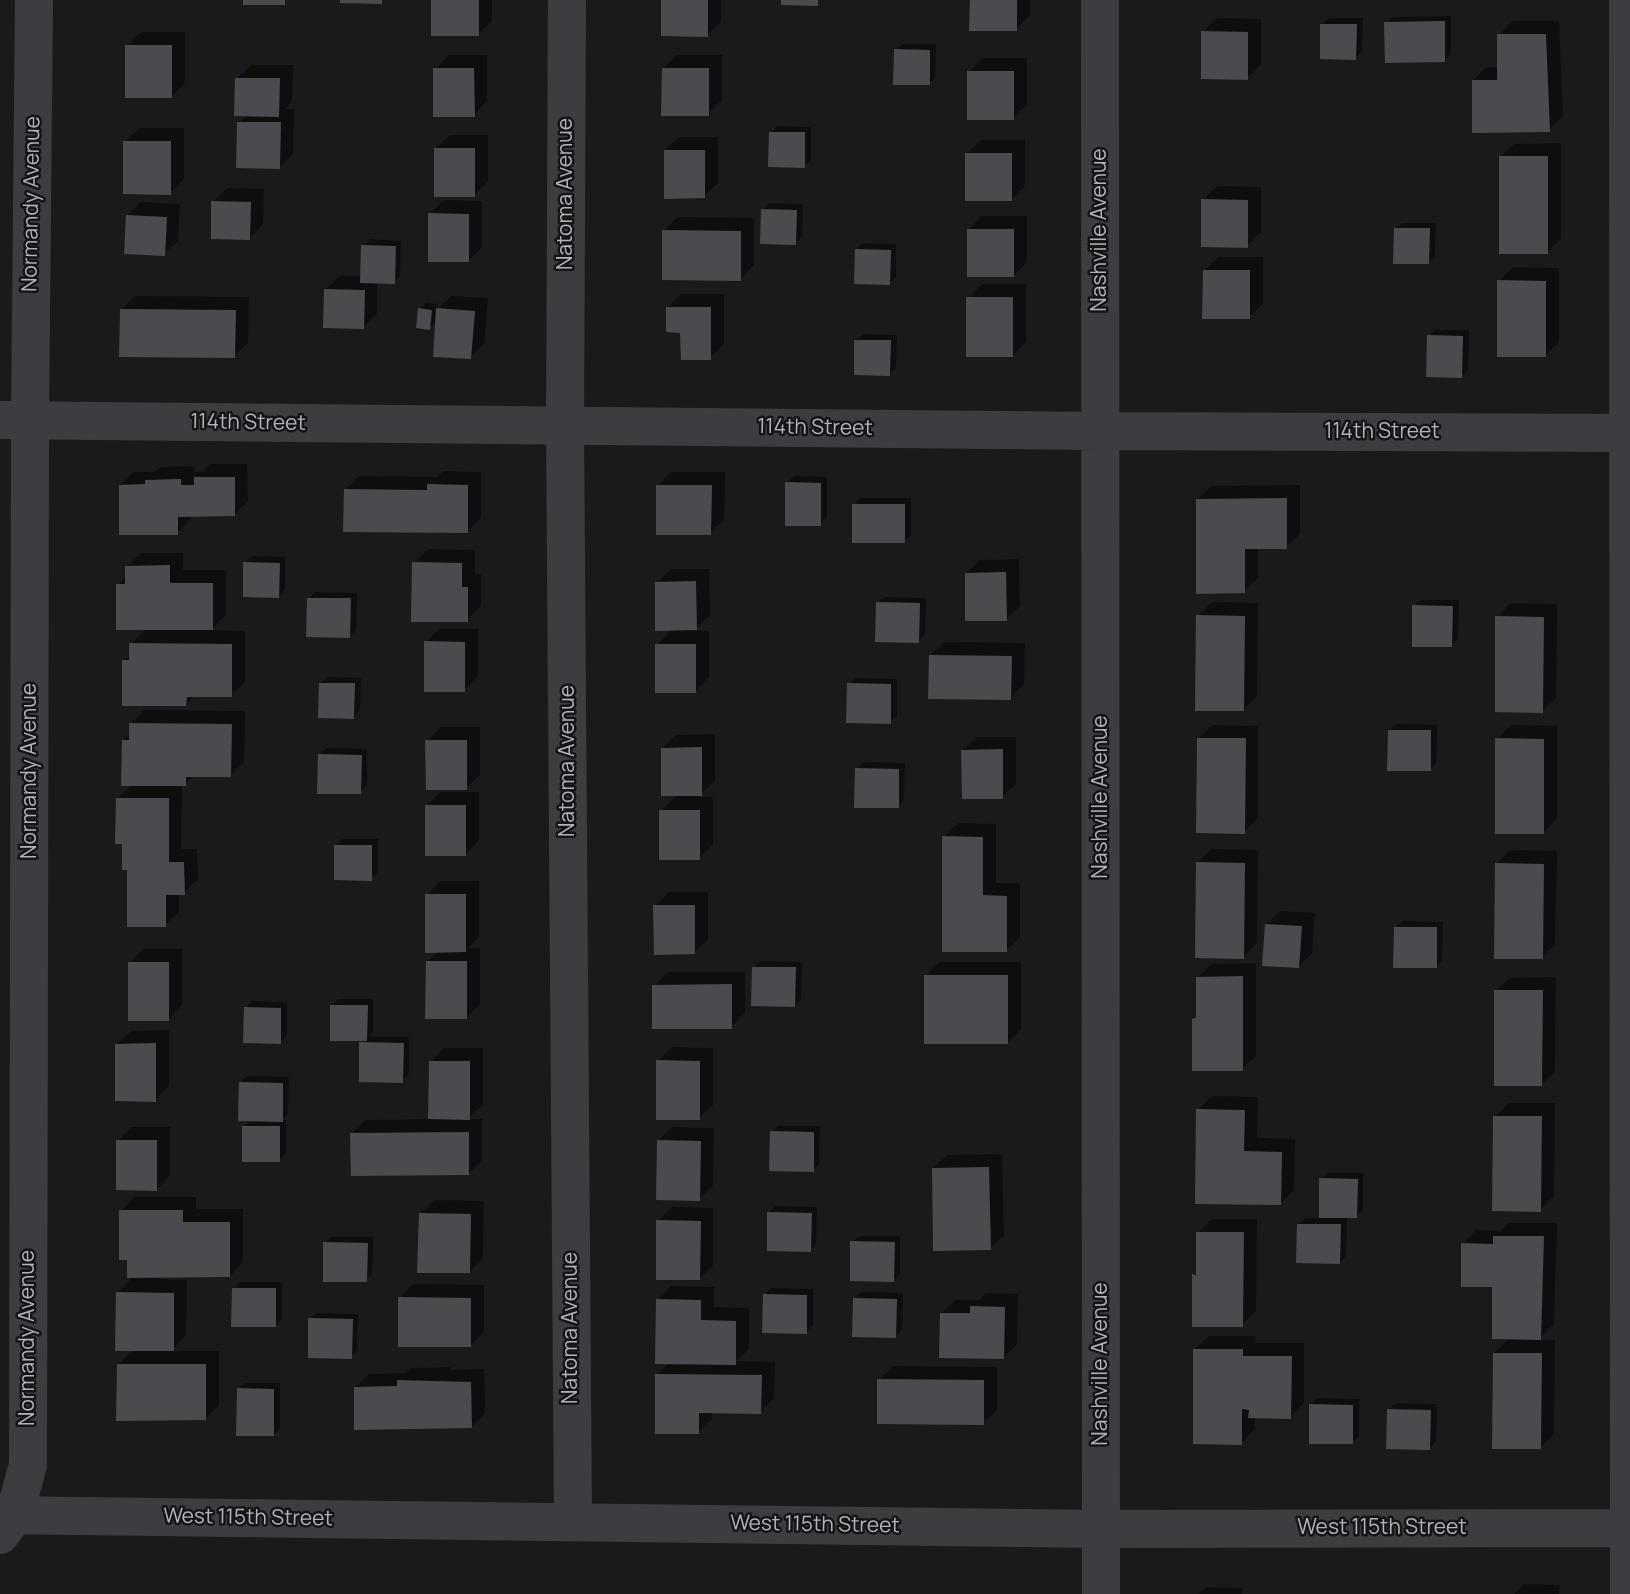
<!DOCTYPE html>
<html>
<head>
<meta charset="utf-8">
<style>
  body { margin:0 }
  canvas { display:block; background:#1a1a1c }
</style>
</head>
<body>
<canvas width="1630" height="1594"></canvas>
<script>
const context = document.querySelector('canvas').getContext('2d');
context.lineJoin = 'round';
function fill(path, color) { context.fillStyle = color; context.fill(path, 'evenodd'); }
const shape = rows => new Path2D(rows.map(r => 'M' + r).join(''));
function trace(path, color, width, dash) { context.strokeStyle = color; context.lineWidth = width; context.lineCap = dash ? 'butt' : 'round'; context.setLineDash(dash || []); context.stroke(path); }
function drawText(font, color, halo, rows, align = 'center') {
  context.font = font + ' Manrope,sans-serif'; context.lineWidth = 5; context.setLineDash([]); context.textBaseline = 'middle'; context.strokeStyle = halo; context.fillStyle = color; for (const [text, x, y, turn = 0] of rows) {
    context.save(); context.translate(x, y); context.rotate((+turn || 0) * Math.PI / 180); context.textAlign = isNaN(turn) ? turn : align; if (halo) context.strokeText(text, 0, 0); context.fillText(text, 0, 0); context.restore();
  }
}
fill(shape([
  [433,0,492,0,492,21,478,34],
  [663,0,721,0,721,22,707,35],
  [971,0,1030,0,1030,16,1016,29],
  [1451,16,1451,54,1445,60,1386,23,1393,17],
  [1216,18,1261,19,1261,65,1247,78,1203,32],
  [1329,18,1363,18,1362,51,1356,58,1322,24],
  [1513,21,1559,21,1563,116,1549,130,1473,80,1487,67,1499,67,1499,35],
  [141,32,185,32,185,83,172,97,127,46],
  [902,44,936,44,935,77,929,84,896,50],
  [449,55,487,55,487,101,474,115,435,69],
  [677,55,722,55,722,100,708,114,663,68],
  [983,58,1027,58,1027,104,1013,118,969,72],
  [251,65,293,65,292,101,285,109,294,109,293,154,279,168,239,123,247,115,237,78],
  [777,126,811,127,811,160,804,166,771,133],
  [139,128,184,128,184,179,170,193,125,142],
  [450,135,488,135,488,181,475,195,436,148],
  [679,137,718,137,718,183,704,196,665,150],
  [981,140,1025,140,1025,186,1011,200,967,153],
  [1561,143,1561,239,1547,252,1500,157,1514,144],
  [1217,186,1261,187,1261,232,1247,246,1203,200],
  [227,188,264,189,263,224,250,238,213,202],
  [443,200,482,201,482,247,468,261,430,214],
  [141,202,180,204,178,241,164,254,128,215],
  [769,203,803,204,802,237,796,243,763,210],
  [982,216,1027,216,1027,262,1013,276,969,229],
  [678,217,754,218,754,265,741,279,664,231],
  [1402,223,1436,223,1435,256,1429,262,1395,229],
  [370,239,401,241,400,276,394,282,377,282,377,313,363,327,326,289,340,276,362,276,363,246],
  [863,243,896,244,896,277,890,283,856,250],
  [1218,257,1263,257,1263,304,1249,317,1204,271],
  [1513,267,1559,268,1559,342,1546,355,1499,281],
  [982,284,1026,284,1026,342,1012,356,968,298],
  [681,294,724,294,724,344,710,358,682,331,667,308],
  [135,296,249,297,248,343,234,356,122,309],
  [451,296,488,298,484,344,471,357,437,321,429,328,420,309,426,303,438,304,437,310],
  [1435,330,1469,330,1468,370,1461,376,1428,336],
  [863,334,897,335,896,367,890,374,856,340],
  [210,464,247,464,248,501,234,515,191,515,191,519,177,533,120,485,134,472,155,472,160,467,194,466,194,472,202,472],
  [443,471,481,472,481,518,467,532,345,490,359,476,437,477],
  [671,472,725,472,724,519,710,533,657,486],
  [794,476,827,477,827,518,820,524,787,483],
  [1300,485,1300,534,1286,547,1258,548,1258,578,1244,591,1198,499,1211,486],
  [860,498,911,498,911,535,904,541,854,505],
  [428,549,475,550,475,574,481,574,481,606,467,620,414,563],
  [141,553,183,553,183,570,226,570,226,615,210,630,245,631,245,682,231,695,195,695,186,704,124,661,131,654,131,644,147,628,118,585,127,576,127,566],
  [252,556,285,557,285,590,279,596,245,563],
  [1019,559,1020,606,1006,619,966,573,980,560],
  [671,569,709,569,710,615,694,631,709,631,709,677,696,691,657,645,673,629,657,583],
  [315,592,357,593,356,630,350,637,308,599],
  [884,597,926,598,925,635,919,641,878,603],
  [1420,600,1459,600,1458,639,1451,646,1414,606],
  [1212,602,1258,603,1257,696,1244,710,1198,616],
  [1511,603,1557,604,1556,698,1542,711,1497,617],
  [439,629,478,629,478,676,465,690,426,642],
  [944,642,1025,643,1024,684,1011,698,930,656],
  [327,677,361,678,360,711,353,717,320,684],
  [856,678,897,679,897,716,890,722,849,684],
  [144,710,245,711,244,762,230,776,194,775,185,785,182,785,181,849,197,849,198,879,184,893,179,893,179,912,165,925,128,869,117,799,132,784,123,741,130,734,131,724],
  [1396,724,1437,725,1436,763,1430,770,1389,731],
  [1212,725,1258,726,1258,818,1244,832,1198,739],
  [1511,725,1557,726,1557,819,1543,833,1497,739],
  [441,727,480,727,480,775,466,788,427,741],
  [715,734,715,781,698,797,713,797,713,844,700,858,661,811,677,795,662,748,676,735],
  [977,737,1016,737,1016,784,1002,797,963,750],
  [326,748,367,749,367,786,360,792,319,755],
  [863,762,905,763,904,800,898,807,857,769],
  [440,792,479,792,479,840,466,854,427,806],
  [958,823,996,824,996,883,1020,883,1020,937,1006,951,944,837],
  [342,839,378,839,378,872,371,879,336,845],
  [1211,849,1258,850,1257,943,1243,957,1197,863],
  [1510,850,1557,851,1555,944,1542,957,1496,864],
  [440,881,479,881,479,937,468,948,480,948,480,1004,466,1018,427,962,438,951,427,895],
  [669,892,708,892,708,939,694,953,655,906],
  [1280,911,1315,913,1312,953,1298,967,1267,924],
  [1402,921,1443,922,1442,960,1436,967,1395,928],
  [143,949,182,949,182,1005,168,1019,130,963],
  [760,961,802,962,801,999,795,1005,754,968],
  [939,962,1021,962,1021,1029,1008,1042,925,976],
  [1256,963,1256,1056,1242,1069,1194,1020,1198,1016,1198,977,1212,964],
  [668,972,745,972,745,1013,731,1027,654,986],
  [1556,977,1555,1071,1541,1085,1496,991,1510,978],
  [338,999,373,999,373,1032,369,1037,409,1037,409,1074,402,1081,361,1043,365,1039,332,1005],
  [252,1001,287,1002,287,1035,281,1042,246,1008],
  [169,1030,169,1086,155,1100,117,1044,131,1031],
  [672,1047,713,1048,713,1105,699,1118,658,1061],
  [444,1048,483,1048,483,1104,468,1119,482,1119,482,1160,469,1173,352,1133,366,1120,430,1119,431,1062],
  [247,1076,289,1077,288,1114,282,1120,286,1120,286,1154,279,1160,244,1127,251,1120,241,1082],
  [1211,1096,1258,1097,1257,1138,1295,1139,1294,1190,1281,1203,1198,1110],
  [1509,1103,1555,1103,1554,1196,1540,1210,1495,1117],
  [778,1126,820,1126,819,1164,813,1170,772,1132],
  [131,1127,170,1127,170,1175,157,1189,118,1141],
  [672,1127,714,1128,713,1185,699,1199,658,1141],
  [1002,1154,1004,1235,990,1249,933,1168,947,1155],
  [1328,1173,1363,1173,1363,1210,1357,1216,1347,1216,1346,1256,1340,1262,1298,1225,1305,1218,1321,1218,1321,1179],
  [134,1197,196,1197,196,1209,243,1209,243,1262,230,1276,159,1276,159,1279,187,1280,186,1335,171,1351,219,1351,219,1405,205,1419,118,1364,134,1349,117,1293,134,1276,129,1259,121,1211],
  [434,1200,484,1201,483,1258,470,1272,420,1214],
  [775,1206,817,1207,816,1244,810,1251,769,1213],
  [672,1207,713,1208,713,1265,699,1279,658,1221],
  [1212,1219,1257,1219,1256,1311,1242,1325,1194,1275,1198,1271,1198,1233],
  [1508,1223,1557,1223,1554,1324,1538,1340,1555,1340,1554,1434,1540,1448,1494,1353,1510,1338,1494,1286,1463,1244,1476,1230,1501,1231],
  [859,1236,900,1236,900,1274,893,1280,852,1242],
  [331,1237,373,1237,372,1274,366,1280,325,1243],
  [240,1282,282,1282,282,1319,275,1326,234,1288],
  [413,1284,484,1285,484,1332,471,1345,400,1298],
  [671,1286,714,1287,714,1307,749,1308,749,1349,736,1361,775,1362,774,1398,761,1412,712,1412,712,1419,698,1432,657,1374,670,1362,658,1300],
  [771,1288,813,1289,813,1326,806,1332,765,1294],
  [861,1292,903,1293,902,1330,896,1337,855,1299],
  [986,1293,1018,1294,1017,1344,1004,1357,941,1314,955,1300,979,1300],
  [317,1313,358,1314,357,1351,351,1357,310,1319],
  [1209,1336,1256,1336,1255,1343,1304,1343,1304,1403,1290,1417,1255,1417,1255,1429,1241,1443,1195,1349],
  [893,1366,997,1367,997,1410,983,1423,879,1380],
  [451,1367,451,1370,484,1369,485,1413,471,1427,356,1387,369,1374,406,1373,412,1368],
  [245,1383,280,1383,280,1428,274,1434,238,1389],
  [1317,1398,1359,1399,1359,1436,1352,1443,1311,1405],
  [1395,1403,1437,1404,1436,1441,1430,1448,1389,1410],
  [1524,1584,1560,1585,1559,1594,1514,1594],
  [1206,1587,1242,1588,1242,1594,1199,1594]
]), '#0007');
fill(shape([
  [243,0,285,0,285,5,243,5],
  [340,0,382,0,382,4,340,3],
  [431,0,479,0,479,36,431,36],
  [661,0,708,0,708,37,661,36],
  [781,0,818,0,818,6,781,5],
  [970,0,1017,0,1017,31,969,31],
  [1445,21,1445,62,1385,63,1384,22],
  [1320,24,1357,24,1356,60,1320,59],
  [1201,31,1248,32,1248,80,1201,79],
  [1497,34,1546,34,1550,132,1472,133,1472,80,1497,80],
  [125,45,172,45,172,98,125,98],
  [894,49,930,50,930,85,893,85],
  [433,68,474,68,475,117,433,117],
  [662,68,709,68,709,116,661,116],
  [967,71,1014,71,1014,120,967,120],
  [235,78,280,78,279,117,234,116],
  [237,122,281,122,280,169,236,168],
  [769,132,805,132,805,168,768,167],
  [123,141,171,141,171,195,123,194],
  [434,148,475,148,475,197,434,197],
  [664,150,705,150,705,198,664,199],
  [965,153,1012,153,1012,201,965,201],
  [1499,156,1548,156,1548,254,1499,254],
  [1201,199,1248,200,1248,248,1201,247],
  [211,201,251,202,250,240,211,239],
  [761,209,797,210,796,245,760,244],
  [428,213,469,214,469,262,428,262],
  [126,215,167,217,165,256,124,254],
  [1394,228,1430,228,1429,264,1393,264],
  [967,229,1014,229,1014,277,967,277],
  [662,230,741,231,741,281,662,280],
  [361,245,396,246,395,284,360,283],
  [855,249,891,250,890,285,854,284],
  [1203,270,1250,270,1250,319,1202,319],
  [1497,280,1546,281,1546,357,1497,357],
  [324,289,365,290,364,329,323,328],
  [966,297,1013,297,1013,357,966,357],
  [666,307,711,307,711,360,681,360,680,333,666,332],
  [418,308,432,310,430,330,416,328],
  [436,308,475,311,471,359,433,357],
  [120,309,236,310,235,358,119,357],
  [1427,335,1463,336,1462,378,1426,377],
  [854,340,891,340,890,376,854,375],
  [194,477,235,477,235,516,178,517,178,535,119,535,119,485,145,484,145,480,181,479,181,485,194,485],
  [785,482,821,483,821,526,785,526],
  [427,484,468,485,468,533,343,532,344,489,427,490],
  [656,485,712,485,711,535,656,535],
  [1287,498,1287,549,1245,549,1245,593,1196,594,1196,499],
  [852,504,905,504,905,543,852,543],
  [243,562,280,563,279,598,243,597],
  [412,562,462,563,462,587,468,587,468,622,411,622],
  [170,565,170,583,213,583,213,630,116,630,116,584,125,584,125,566],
  [1006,572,1007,621,965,621,965,573],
  [696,581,697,630,655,631,655,582],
  [307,598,351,598,350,638,306,637],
  [876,602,920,603,919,643,875,642],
  [1412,605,1453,606,1452,647,1412,647],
  [1196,615,1245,616,1244,711,1195,711],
  [1495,616,1544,617,1543,713,1495,712],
  [424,641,465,642,465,692,424,692],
  [129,643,232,644,232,697,187,697,186,706,122,706,122,660,129,660],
  [655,644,696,644,696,693,655,693],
  [929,655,1012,656,1011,700,928,699],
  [319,683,355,683,354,719,318,718],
  [847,683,891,684,891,724,846,723],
  [129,723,232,724,231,777,186,777,186,786,121,786,122,740,129,740],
  [1388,730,1431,730,1431,771,1387,771],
  [1197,738,1246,738,1245,834,1196,833],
  [1495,738,1544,739,1544,834,1495,834],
  [425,740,467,740,467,790,426,790],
  [702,747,702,796,661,796,661,748],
  [1003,749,1003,799,962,799,961,750],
  [318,754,362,755,361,794,317,794],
  [855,768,899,769,899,808,854,808],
  [116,798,169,798,169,862,184,862,185,895,166,895,166,927,127,927,127,870,122,870,122,844,115,844],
  [425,805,466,805,466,856,425,856],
  [659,810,700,810,700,860,659,860],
  [942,836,983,837,983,895,1007,896,1007,952,942,952],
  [334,845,372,845,372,881,334,880],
  [1196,862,1245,863,1244,959,1195,958],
  [1495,863,1544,864,1543,959,1494,959],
  [425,894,466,894,466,952,425,953],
  [653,905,695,905,695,954,654,955],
  [1265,924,1302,926,1299,968,1262,966],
  [1394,927,1437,927,1437,968,1393,968],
  [426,961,467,961,467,1019,425,1019],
  [128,962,169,962,169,1021,128,1021],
  [752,967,796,967,795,1007,751,1006],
  [924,975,1008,975,1008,1044,924,1044],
  [1243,976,1243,1071,1192,1071,1192,1019,1196,1018,1196,977],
  [732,984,732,1029,652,1029,652,985],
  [1494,990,1543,990,1542,1086,1494,1086],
  [330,1005,368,1005,367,1041,330,1041],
  [244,1007,281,1008,281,1044,243,1043],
  [359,1042,404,1043,403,1083,359,1082],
  [156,1043,156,1102,115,1101,115,1044],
  [656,1060,700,1061,700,1120,656,1120],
  [429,1061,470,1061,470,1120,428,1119],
  [239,1082,283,1083,283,1122,238,1121],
  [1196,1109,1245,1110,1244,1151,1282,1152,1281,1205,1195,1204],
  [1493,1116,1542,1116,1541,1212,1492,1211],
  [242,1126,280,1126,280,1162,242,1162],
  [770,1131,814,1132,814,1172,769,1171],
  [469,1132,469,1175,351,1176,350,1133],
  [116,1140,157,1140,157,1191,116,1190],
  [657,1140,701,1141,700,1201,656,1200],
  [989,1167,991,1250,933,1251,932,1168],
  [1319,1178,1358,1179,1357,1218,1319,1218],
  [119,1210,183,1210,183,1222,230,1222,230,1277,127,1278,127,1260,119,1260],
  [767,1212,812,1213,811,1252,767,1251],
  [419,1213,471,1214,470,1273,417,1273],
  [656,1220,701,1221,700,1280,656,1280],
  [1297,1224,1341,1224,1340,1264,1296,1263],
  [1196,1232,1244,1232,1243,1327,1192,1327,1192,1274,1196,1275],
  [1493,1236,1544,1236,1541,1340,1492,1339,1492,1287,1461,1287,1461,1243,1493,1244],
  [850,1241,895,1242,894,1282,850,1281],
  [323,1242,368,1243,367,1282,323,1282],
  [232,1288,276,1288,276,1327,231,1327],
  [116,1292,174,1293,174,1351,115,1351],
  [763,1294,807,1295,807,1334,762,1333],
  [398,1297,471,1298,471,1347,398,1347],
  [853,1298,897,1299,896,1338,852,1337],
  [656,1299,701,1300,701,1320,736,1321,736,1365,655,1364],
  [970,1306,1005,1307,1004,1359,939,1358,940,1313,970,1313],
  [308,1318,353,1319,352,1359,308,1358],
  [1193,1349,1243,1349,1243,1356,1292,1356,1291,1419,1248,1418,1249,1410,1242,1409,1242,1445,1193,1444],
  [1493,1353,1542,1353,1541,1449,1492,1449],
  [117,1364,206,1364,206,1420,116,1421],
  [655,1374,762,1375,761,1414,699,1413,699,1434,655,1434],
  [877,1379,984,1380,984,1425,877,1424],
  [397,1380,471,1382,472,1428,354,1430,354,1387,397,1386],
  [237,1388,274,1389,274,1436,236,1436],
  [1309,1404,1353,1405,1353,1444,1309,1444],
  [1387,1409,1431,1410,1430,1450,1386,1449]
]), '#494b4e');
trace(shape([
  [567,0,565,426,573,1522],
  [1100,0,1101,1594],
  [1628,0,1629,1594],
  [0,420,1100,431,1630,433],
  [0,1515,1101,1529,1630,1528],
  [0,1535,14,1516,28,1465,30,420,34,0]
]), '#3b3d40', 38);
drawText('21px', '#aeb4ba', '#151517', [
  ["Natoma Avenue",566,194,-90],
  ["Normandy Avenue",32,204,-89],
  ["Nashville Avenue",1100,230,-90],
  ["114th Street",248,423,1],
  ["114th Street",815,428,1],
  ["114th Street",1382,432],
  ["Natoma Avenue",568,761,-90],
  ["Normandy Avenue",30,771,-90],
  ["Nashville Avenue",1101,797,-90],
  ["Natoma Avenue",571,1328,-90],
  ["Normandy Avenue",28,1338,-90],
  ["Nashville Avenue",1101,1364,-90],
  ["West 115th Street",248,1518,1],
  ["West 115th Street",815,1525,1],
  ["West 115th Street",1382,1528]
]);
</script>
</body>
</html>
